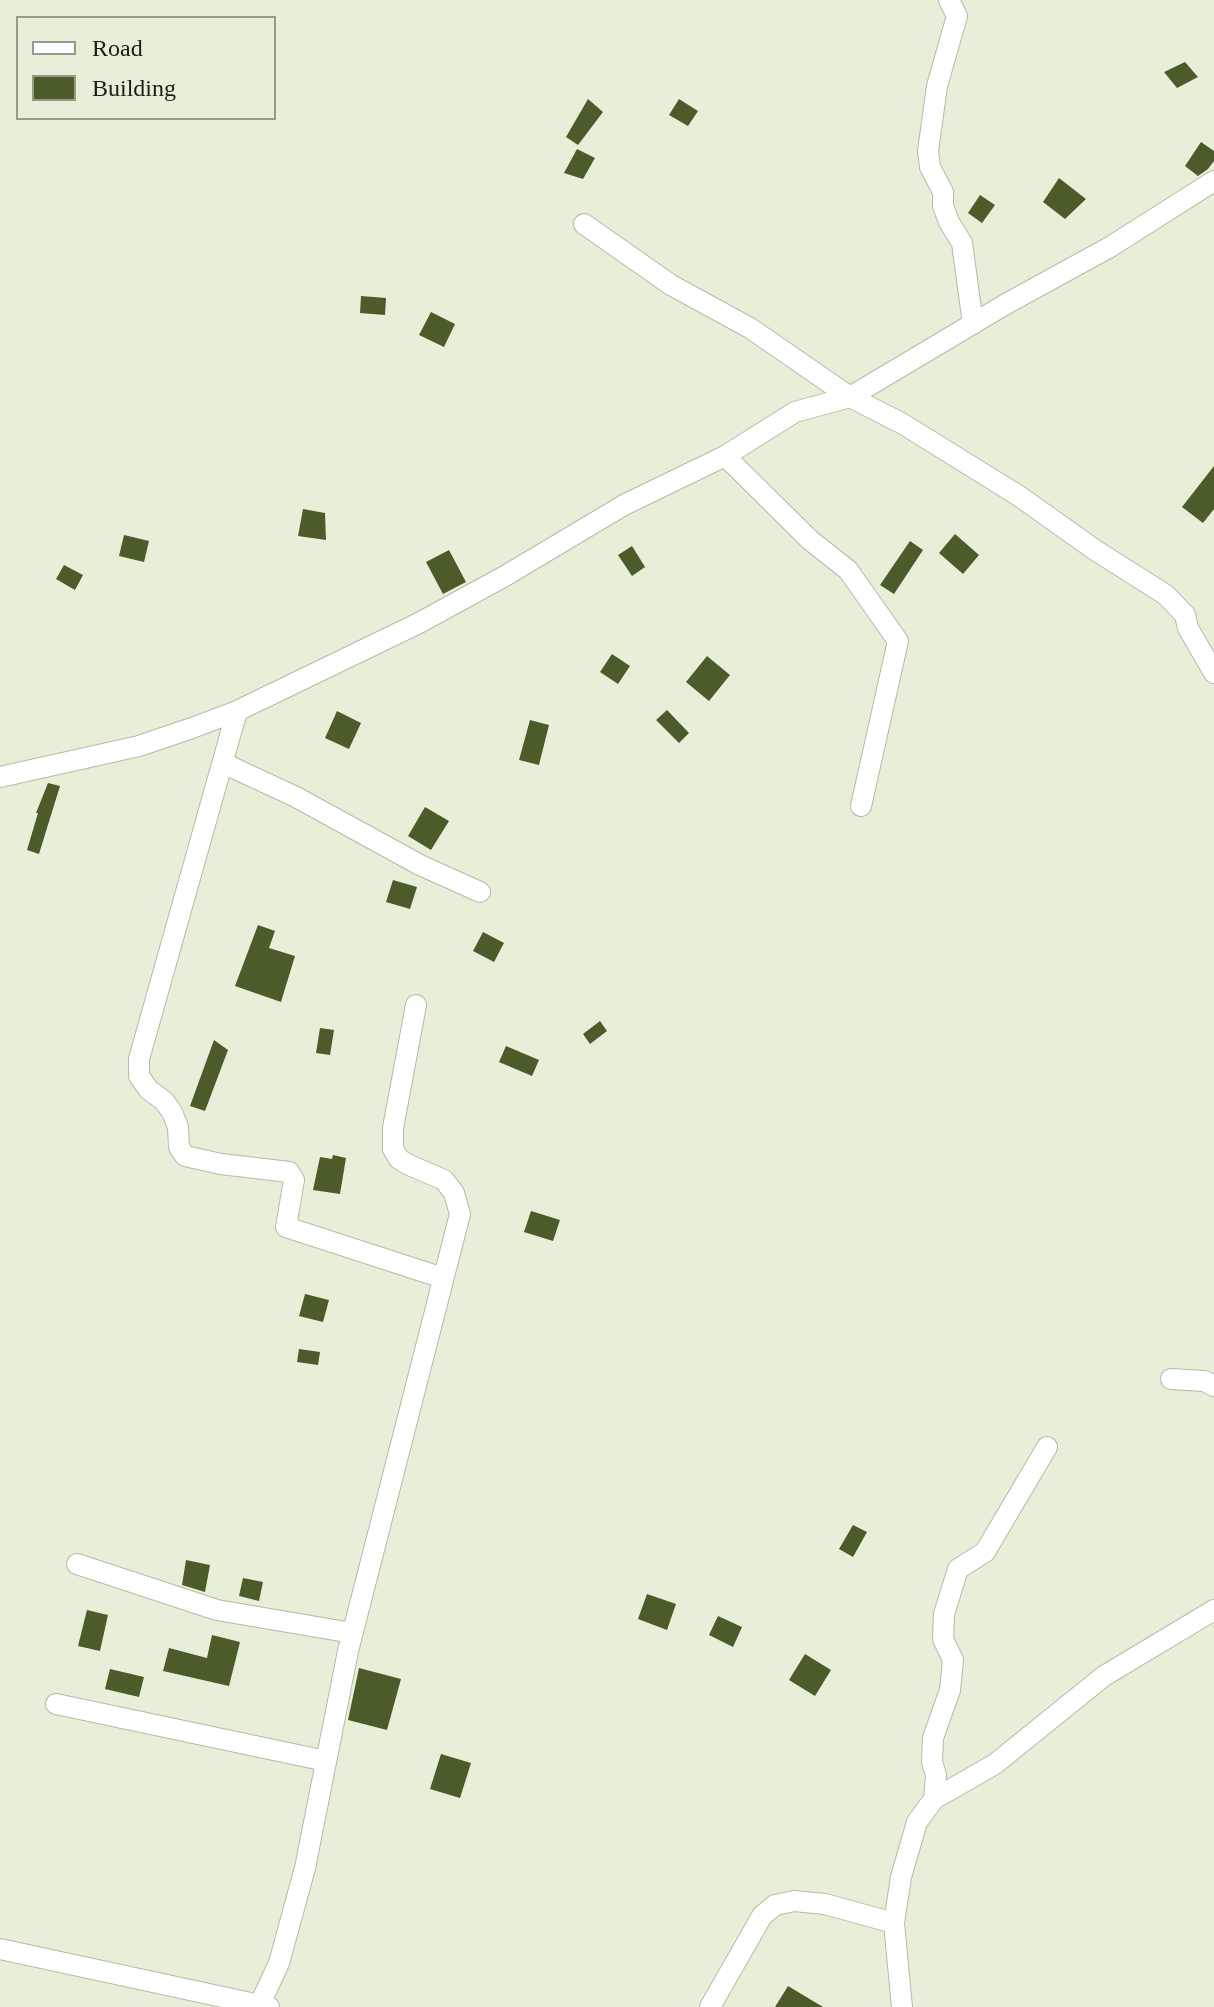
<!DOCTYPE html>
<html>
<head>
<meta charset="utf-8">
<style>
  body { margin:0 }
  #map { position:relative; width:1214px; height:2007px; overflow:hidden; background:#e7efd8; font-family:"Times New Roman",serif }
  canvas { display:block }
  .legend { position:absolute; left:16px; top:16px; width:260px; height:104px; box-sizing:border-box; background:#e7efd8; border:2px solid #959b8a; margin:0; padding:10px 14px; list-style:none; font-size:24px; color:#1b1e16 }
  .legend li { display:flex; align-items:center; gap:16px; height:40px }
  .legend b { width:40px; border:2px solid #959b8a }
</style>
</head>
<body>
<div id="map">
<canvas width="1214" height="2007"></canvas>
<ul class="legend">
<li><b style="height:10px;background:#fff"></b>Road</li>
<li><b style="height:22px;background:#4c5b2a"></b>Building</li>
</ul>
</div>
<script>
const context = document.querySelector('canvas').getContext('2d');
context.lineJoin = 'round';
function fill(path, color) { context.fillStyle = color; context.fill(path, 'evenodd'); }
const shape = rows => new Path2D(rows.map(r => 'M' + r).join(''));
function trace(path, color, width, dash) { context.strokeStyle = color; context.lineWidth = width; context.lineCap = dash ? 'butt' : 'round'; context.setLineDash(dash || []); context.stroke(path); }
fill(shape([
  [1185,62,1198,77,1177,88,1164,72],
  [588,99,603,112,578,145,566,137],
  [679,99,698,111,688,126,669,115],
  [1201,142,1214,151,1214,161,1208,169,1198,176,1185,166],
  [577,149,595,158,583,179,564,173],
  [1059,178,1086,199,1065,219,1043,202],
  [980,195,995,205,982,223,968,213],
  [361,296,386,298,385,315,360,313],
  [431,312,455,324,444,347,419,335],
  [1214,466,1214,509,1203,523,1182,507],
  [303,509,325,513,326,540,298,536],
  [955,534,979,555,963,574,939,553],
  [124,535,149,541,144,562,119,556],
  [910,541,923,550,894,594,880,585],
  [632,546,645,567,632,576,618,555],
  [449,550,466,582,443,594,426,562],
  [64,565,83,575,75,590,56,579],
  [612,654,630,666,618,684,600,672],
  [707,656,730,675,709,701,686,682],
  [667,710,689,733,679,743,656,720],
  [337,711,361,723,349,749,325,738],
  [530,720,549,725,539,765,519,760],
  [48,783,60,786,39,854,27,850,38,813,36,813],
  [425,807,449,821,431,850,408,836],
  [393,880,417,887,410,909,386,902],
  [258,925,275,931,269,948,295,956,281,1002,235,986],
  [483,932,504,943,494,962,473,951],
  [600,1021,607,1031,590,1044,583,1034],
  [320,1028,334,1030,330,1055,316,1053],
  [214,1040,228,1050,205,1111,190,1106],
  [506,1046,539,1060,532,1076,499,1062],
  [333,1155,346,1158,340,1194,313,1190,320,1157,332,1159],
  [531,1211,560,1220,553,1241,524,1232],
  [305,1294,329,1300,323,1322,299,1316],
  [299,1349,320,1352,318,1365,297,1362],
  [853,1525,867,1532,853,1557,839,1549],
  [186,1560,210,1565,205,1592,182,1585],
  [243,1578,263,1582,259,1601,239,1596],
  [647,1594,676,1604,667,1630,638,1619],
  [87,1610,108,1615,100,1651,78,1646],
  [718,1616,742,1627,733,1647,709,1635],
  [212,1635,240,1642,229,1686,163,1671,169,1648,207,1658],
  [805,1654,831,1670,815,1696,789,1680],
  [359,1668,401,1679,387,1730,348,1720],
  [110,1669,144,1677,139,1697,105,1689],
  [441,1754,471,1763,460,1798,430,1789],
  [788,1986,823,2007,775,2007]
]), '#4c5b2a');
const minor = shape([
  [949,0,957,16,937,86,928,151,930,167,943,192,943,206,949,222,962,243,973,324],
  [584,224,671,285,750,328,850,397,903,424,1019,496,1095,550,1166,595,1185,615,1188,628,1214,673],
  [725,456,810,540,848,570,898,641,861,806],
  [237,711,139,1059,139,1076,149,1090,164,1101,172,1112,178,1127,179,1147,185,1156,221,1164,289,1172,294,1180,286,1227,443,1278],
  [223,763,296,797,420,865,480,892],
  [0,777,139,746,192,728,237,711,419,623,505,576,624,505,725,456,795,412,850,397,1006,304,1110,247,1214,181],
  [1171,1379,1204,1381,1214,1386],
  [77,1564,217,1610,352,1633],
  [56,1704,326,1761],
  [934,1799,995,1764,1104,1676,1214,1610],
  [0,1949,269,2007],
  [260,2004,279,1963,305,1868,348,1651,460,1214,454,1193,444,1180,407,1164,399,1159,393,1149,393,1128,416,1005],
  [710,2007,762,1916,775,1905,794,1901,825,1904,894,1923],
  [902,2007,894,1923,901,1877,917,1822,934,1799,936,1775,932,1762,933,1738,950,1690,953,1660,943,1639,944,1614,958,1569,985,1552,1047,1447]
]);
trace(minor, '#b4bba6', 22);
trace(minor, '#fff', 20);
</script>
</body>
</html>
